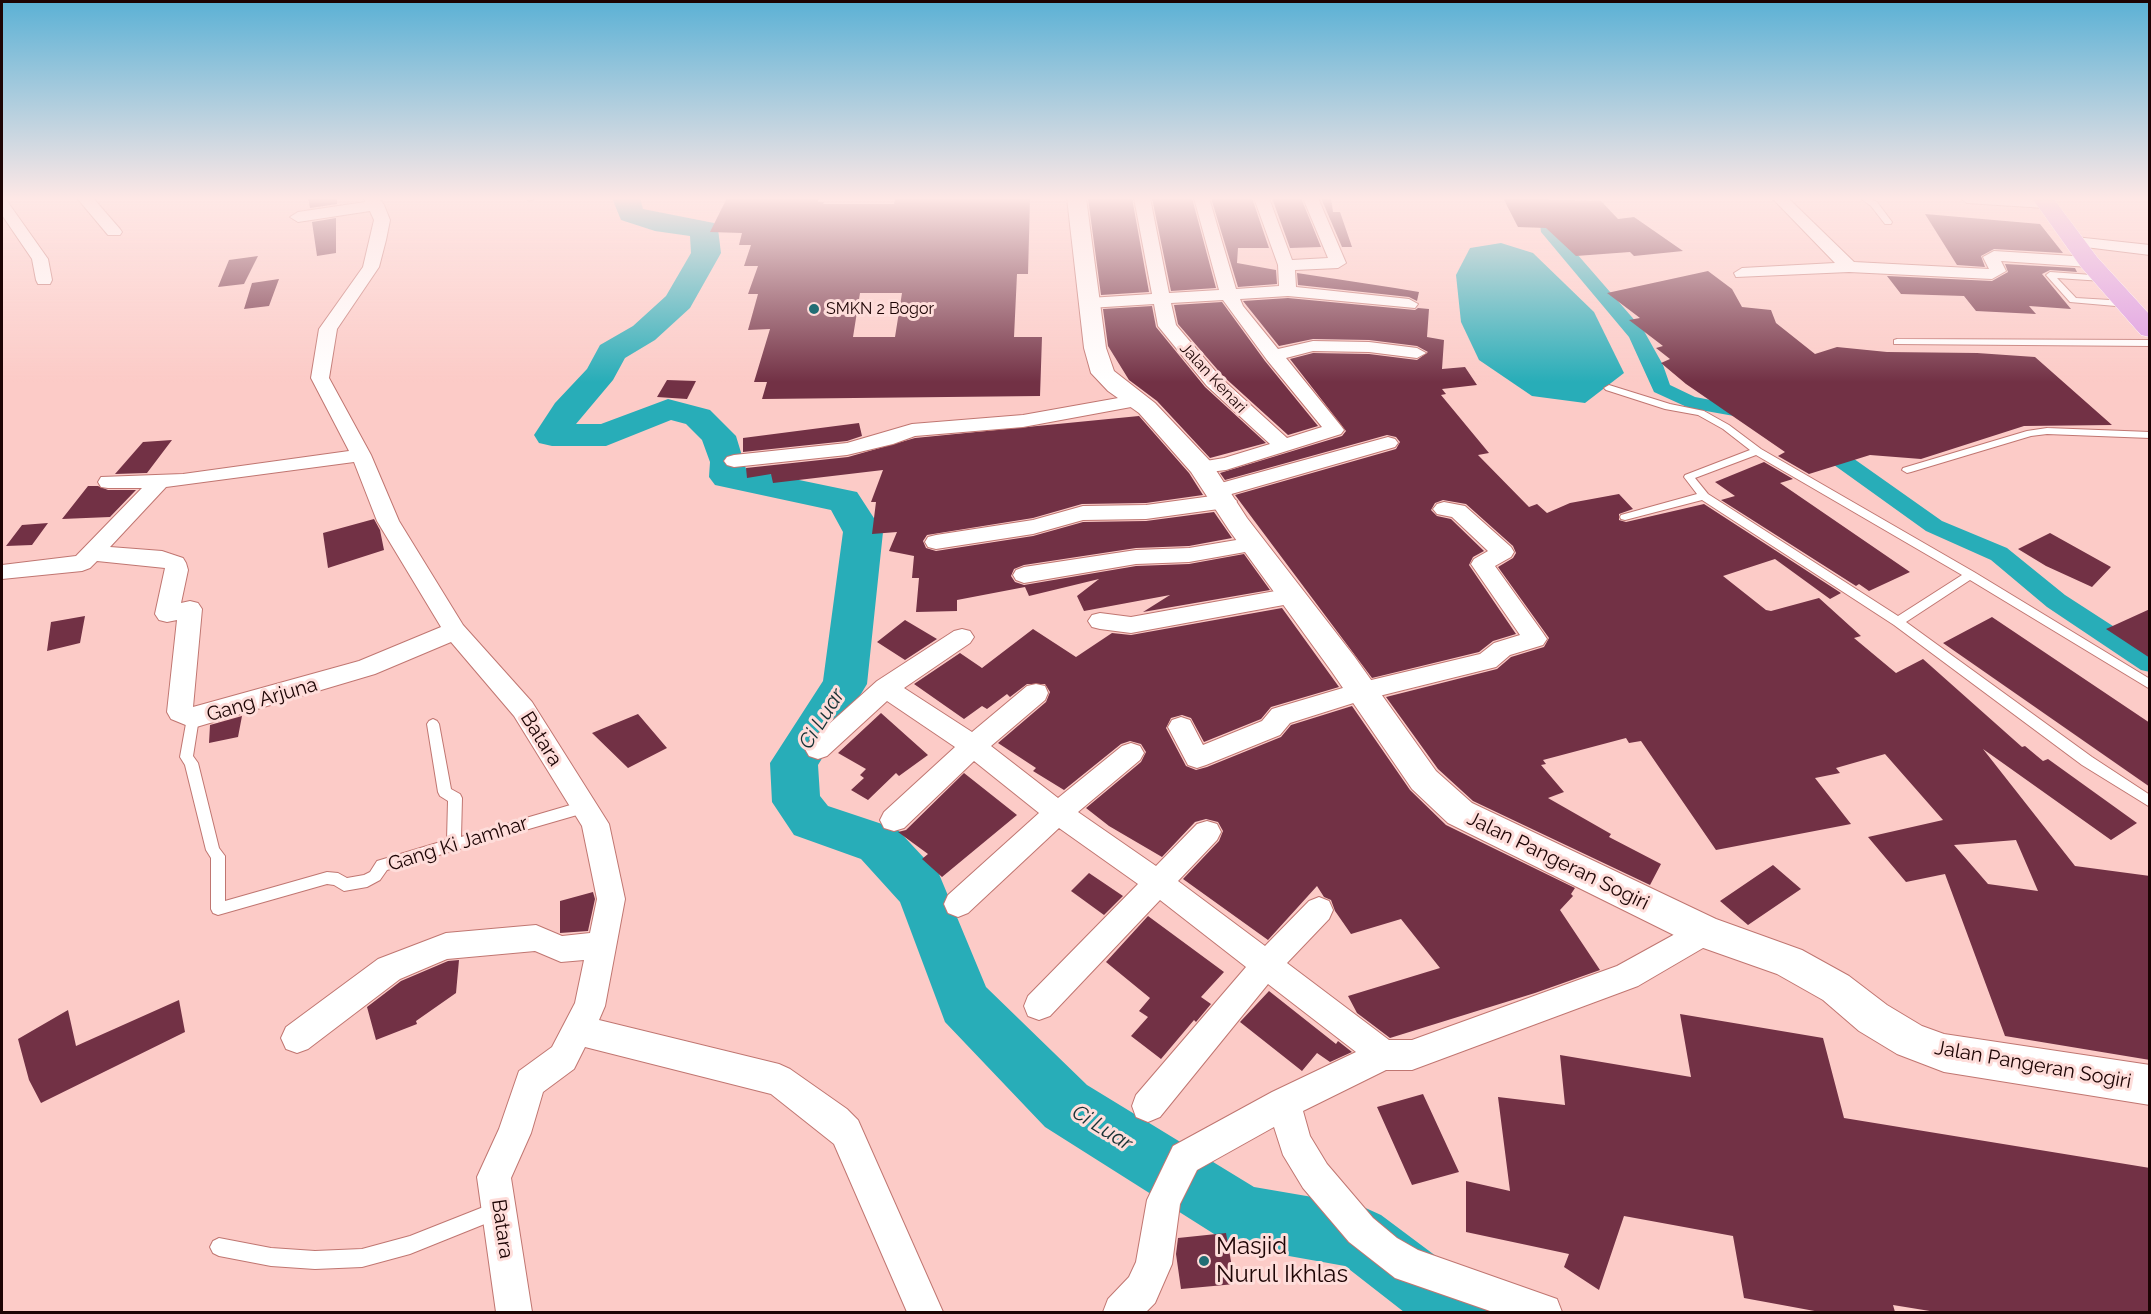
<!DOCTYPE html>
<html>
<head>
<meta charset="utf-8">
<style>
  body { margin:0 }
  #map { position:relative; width:2151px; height:1314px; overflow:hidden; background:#fccbc7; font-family:Raleway,sans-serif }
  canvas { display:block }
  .frame { position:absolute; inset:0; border:3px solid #1d0404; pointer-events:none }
</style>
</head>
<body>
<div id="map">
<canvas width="2151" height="1314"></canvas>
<div class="frame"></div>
</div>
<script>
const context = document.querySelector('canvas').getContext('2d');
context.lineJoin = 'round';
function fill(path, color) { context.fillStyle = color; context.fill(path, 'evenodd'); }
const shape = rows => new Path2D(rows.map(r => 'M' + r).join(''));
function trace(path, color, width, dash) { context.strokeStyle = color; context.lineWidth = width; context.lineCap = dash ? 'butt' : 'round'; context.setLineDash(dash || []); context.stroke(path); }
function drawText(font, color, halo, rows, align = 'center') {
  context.font = font + ' Raleway,sans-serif'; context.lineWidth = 6; context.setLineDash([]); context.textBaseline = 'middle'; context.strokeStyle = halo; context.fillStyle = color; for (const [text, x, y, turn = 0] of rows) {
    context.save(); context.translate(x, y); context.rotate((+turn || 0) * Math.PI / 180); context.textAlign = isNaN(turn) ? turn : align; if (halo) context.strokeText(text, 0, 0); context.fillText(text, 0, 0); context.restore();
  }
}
fill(shape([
  [1501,243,1533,253,1594,312,1624,373,1585,403,1532,396,1479,360,1461,322,1456,275,1470,248]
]), '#28adb8');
fill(shape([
  [1532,198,1548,198,1554,209,1557,231,1644,331,1663,365,1670,385,1695,397,1758,409,1761,413,1758,417,1751,419,1689,408,1654,392,1629,337,1541,232,1538,209,1532,198],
  [1816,436,1823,437,1942,521,2007,548,2065,595,2150,650,2150,672,2141,670,2047,607,1991,560,1926,531,1809,447,1805,442,1809,437,1816,436]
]), '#28adb8');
fill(shape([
  [612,198,640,198,643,209,714,223,718,229,721,253,690,308,655,340,625,358,613,380,576,424,601,424,668,399,710,410,736,436,746,469,857,492,883,532,867,684,818,765,820,796,828,806,897,829,939,874,986,987,1087,1085,1254,1187,1359,1205,1381,1215,1480,1289,1490,1312,1404,1312,1345,1266,1244,1248,1222,1239,1045,1127,945,1022,900,902,861,859,794,835,772,802,770,763,823,681,843,532,831,510,715,485,709,477,710,462,702,440,686,424,671,420,606,446,552,446,539,443,534,435,555,403,587,369,600,345,633,326,666,296,691,253,690,236,655,231,621,220,612,198]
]), '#28adb8');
fill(shape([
  [308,198,337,198,337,204,310,208],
  [727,198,819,198,818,202,824,202,823,204,894,204,895,198,1030,198,1028,274,1017,274,1014,337,1042,337,1040,396,762,399,767,382,754,382,770,329,748,330,758,294,748,294,758,266,744,266,751,245,739,245,742,233,710,232],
  [860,293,902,293,895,337,853,337],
  [1088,198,1132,198,1149,292,1101,295],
  [1152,198,1192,198,1216,288,1171,291],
  [1211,198,1252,198,1269,248,1238,248,1237,263,1276,270,1277,284,1238,287],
  [1272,198,1301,198,1321,247,1290,248],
  [1321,198,1331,198,1333,212,1340,212,1352,247,1342,247],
  [1503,198,1601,201,1618,219,1634,217,1683,251,1634,256,1630,252,1576,256,1546,228,1518,227],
  [1925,214,2040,224,2063,253,1994,249,1981,256,1985,267,1957,265],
  [336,218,336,253,317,256,312,222],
  [258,256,244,284,218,287,229,260],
  [2005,264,2075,268,2077,272,2050,270,2042,274,2071,309,2029,306,2036,314,1976,311,1964,296,1901,294,1887,276,1992,281,2008,272],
  [1708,271,1732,289,1742,307,1771,310,1776,323,1815,354,1837,347,1887,352,1977,353,2035,357,2112,425,2024,426,1921,459,1870,455,1809,474,1778,456,1785,452,1686,384,1661,363,1670,359,1656,348,1663,346,1629,320,1640,318,1607,293],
  [1297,273,1395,288,1419,292,1417,301,1409,297,1298,285],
  [279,279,269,306,244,309,252,283],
  [1288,298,1415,310,1418,308,1429,309,1427,337,1444,340,1442,369,1465,367,1477,385,1442,389,1446,394,1441,395,1489,453,1478,455,1529,507,1537,504,1547,513,1570,503,1619,494,1633,509,1619,514,1619,520,1626,522,1704,504,1841,593,1830,599,1775,559,1723,576,1766,610,1771,611,1819,598,1861,636,1854,638,1896,673,1923,659,2022,747,2025,746,2043,761,2048,759,2137,823,2111,840,1983,749,2075,866,2150,876,2150,1060,2005,1036,1945,874,1906,882,1868,837,1943,820,1885,754,1836,768,1840,773,1815,778,1851,824,1716,850,1641,741,1629,743,1626,738,1543,760,1546,764,1541,765,1564,792,1548,798,1611,834,1609,837,1661,864,1650,885,1473,801,1438,769,1386,697,1497,669,1511,657,1544,647,1549,638,1498,567,1513,558,1516,553,1513,546,1466,504,1443,500,1435,503,1431,510,1437,516,1451,519,1484,551,1473,557,1469,565,1516,634,1493,641,1479,652,1372,678,1235,495,1396,449,1400,442,1396,437,1387,435,1225,480,1220,473,1342,436,1346,431,1290,359,1313,353,1369,354,1417,360,1428,352,1417,346,1369,340,1313,339,1279,346,1243,301],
  [2016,840,2038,891,1988,884,1954,845],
  [1222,302,1265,361,1318,426,1288,435,1223,376,1178,324,1174,305],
  [1152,306,1156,327,1205,387,1266,443,1210,458,1157,401,1129,380,1108,346,1103,309],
  [667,380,696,381,687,399,657,397],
  [1139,416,1189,473,1203,495,1146,503,1082,504,1033,518,927,535,923,541,926,548,936,551,1033,536,1083,522,1146,521,1214,512,1232,538,1189,546,1136,548,1024,565,1014,569,1011,576,1015,582,1024,585,1136,566,1189,564,1244,554,1270,590,1143,612,1170,595,1084,611,1077,596,1099,579,1029,596,1025,587,957,600,957,611,916,612,919,578,912,578,914,556,889,551,897,532,872,534,876,502,871,502,883,470,773,483,771,474,747,478,746,468,848,457,915,438],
  [859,423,862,436,847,441,743,452,743,438],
  [172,440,147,473,115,474,143,442],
  [1764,462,1793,479,1780,483,1910,572,1869,591,1859,584,1856,586,1721,500,1735,496,1715,482],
  [88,486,98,486,108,490,136,490,110,517,62,519],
  [374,519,380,530,384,550,328,568,323,533],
  [48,523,32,545,6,546,22,525],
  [2050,533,2111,567,2092,587,2046,566,2018,549],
  [1282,608,1339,687,1271,707,1261,719,1204,742,1191,718,1182,715,1171,718,1166,728,1186,766,1196,770,1207,767,1281,737,1291,725,1352,706,1410,790,1446,825,1575,888,1571,894,1573,896,1560,910,1600,970,1535,993,1390,1038,1357,1013,1348,996,1440,968,1401,919,1351,934,1335,911,1331,900,1324,897,1317,886,1268,940,1183,879,1219,841,1223,831,1218,822,1206,819,1195,822,1162,857,1109,826,1086,808,1141,762,1146,752,1141,744,1130,741,1121,744,1064,790,1033,771,1036,768,998,743,1046,702,1050,692,1045,684,1027,684,1010,697,1007,694,987,709,982,706,964,719,914,684,960,653,982,668,1033,629,1076,657,1112,633,1131,635],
  [2150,609,2150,658,2106,629],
  [85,616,80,643,47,651,51,622],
  [1992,617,2150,723,2150,787,1943,643],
  [905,620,937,639,905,660,877,642],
  [881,713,928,755,899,776,896,773,868,800,851,790,864,778,860,775,866,769,838,753],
  [638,714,667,748,628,768,592,733],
  [242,716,238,737,209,743,210,725],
  [964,773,1017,815,942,877,922,859,928,854,898,832,906,830],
  [1773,865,1801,889,1748,925,1720,901],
  [1089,873,1123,896,1104,915,1071,891],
  [593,892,595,899,588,931,560,933,560,901],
  [1148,916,1224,972,1201,997,1211,1004,1196,1022,1194,1020,1161,1059,1131,1036,1148,1017,1139,1011,1150,998,1106,962],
  [459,960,456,993,416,1021,417,1024,376,1040,367,1007,401,981,448,961],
  [1269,991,1336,1044,1338,1041,1352,1052,1330,1062,1317,1053,1302,1071,1240,1022],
  [179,1000,185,1032,41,1103,29,1080,18,1039,68,1010,76,1046],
  [1680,1014,1823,1038,1844,1118,2150,1168,2150,1312,1936,1312,1893,1305,1895,1312,1820,1312,1744,1298,1733,1236,1624,1216,1599,1290,1564,1267,1569,1254,1466,1232,1466,1181,1510,1191,1498,1097,1565,1105,1560,1055,1691,1077],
  [1423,1094,1459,1172,1412,1185,1377,1107],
  [1226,1233,1235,1284,1181,1289,1176,1254,1178,1238]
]), '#723145');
const service = shape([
  [525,198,533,198,533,199,529,201,525,198],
  [1860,198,1870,198,1877,202,1892,222,1891,224,1885,224,1871,206,1860,198],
  [2050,272,2106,276,2106,280,2103,281,2057,278,2076,298,2127,301,2131,304,2127,307,2070,302,2046,275,2050,272],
  [1897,339,2150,340,2150,346,1894,344,1894,340,1897,339],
  [1609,385,1670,404,1704,411,1729,425,1761,449,1974,572,2150,679,2150,689,1970,580,1906,622,2092,757,2150,795,2150,807,2082,765,1894,625,1702,500,1625,520,1621,519,1620,517,1621,515,1697,494,1684,477,1685,475,1750,450,1723,429,1698,415,1665,409,1606,390,1604,388,1609,385],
  [1756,455,1962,575,1898,616,1708,494,1695,478,1756,455],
  [2047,428,2150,432,2150,438,2047,434,2031,436,1911,472,1907,473,1902,470,1903,468,2027,431,2047,428],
  [193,713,197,715,199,718,193,756,198,763,219,848,225,856,225,901,327,872,338,873,347,878,364,875,370,872,377,861,447,840,448,801,440,796,438,792,427,724,429,721,433,719,437,721,439,724,451,789,460,794,462,798,461,837,584,801,589,803,591,807,589,811,584,813,387,870,380,880,367,887,344,891,334,885,327,884,218,915,213,913,211,909,211,858,206,850,185,765,180,757,187,718,189,715,193,713],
  [496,1202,502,1205,505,1211,502,1217,410,1254,362,1267,315,1269,271,1266,219,1256,213,1253,210,1247,213,1241,219,1238,271,1248,315,1251,362,1249,410,1236,496,1202]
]);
const minor = shape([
  [77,198,93,198,120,229,122,232,120,235,108,235,77,198],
  [364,198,379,198,384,205,390,220,386,240,379,267,337,329,329,378,371,455,399,521,463,625,532,702,609,824,625,899,605,1006,599,1020,779,1064,790,1069,847,1109,858,1120,943,1312,907,1312,834,1144,771,1094,585,1047,574,1069,543,1092,531,1133,511,1178,532,1312,496,1312,477,1177,499,1129,519,1071,552,1047,575,1003,584,960,561,962,535,951,447,959,400,979,308,1049,297,1053,286,1049,281,1038,286,1027,378,959,446,933,536,925,562,936,590,933,597,899,582,826,514,716,451,642,375,674,193,728,171,719,167,712,177,620,167,622,159,620,155,614,165,568,97,561,90,568,82,571,2,579,2,565,76,556,142,488,108,488,101,487,98,482,101,477,183,474,349,451,311,378,319,329,363,267,374,220,370,211,298,222,290,217,298,212,365,202,364,198],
  [354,462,377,521,441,627,359,661,193,707,202,609,198,603,190,601,181,603,188,570,186,563,183,558,162,551,110,547,166,487,354,462],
  [1134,198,1150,198,1169,293,1219,290,1194,198,1209,198,1236,289,1279,286,1278,265,1254,198,1269,198,1292,260,1328,258,1303,198,1318,198,1346,263,1338,268,1295,270,1296,287,1409,299,1418,304,1415,308,1288,296,1240,299,1243,306,1278,349,1313,341,1369,342,1417,348,1426,353,1417,358,1369,352,1313,351,1286,358,1341,426,1344,430,1341,434,1226,470,1201,473,1194,471,1191,467,1194,463,1224,458,1270,444,1207,386,1158,326,1154,304,1089,308,1080,303,1089,298,1152,294,1134,198],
  [1223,300,1267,360,1322,427,1287,438,1221,378,1176,325,1171,303,1223,300],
  [1772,198,1788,198,1854,262,1989,269,1983,257,1994,251,2089,257,2097,262,2089,267,2001,261,2006,271,1992,279,1849,272,1736,277,1734,273,1742,268,1835,263,1772,198],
  [1960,198,2045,198,2053,203,2045,208,1967,203,1960,198],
  [2,199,7,201,48,259,52,280,50,284,38,284,36,280,32,259,2,215,2,199],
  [2075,237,2150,245,2150,255,2069,245,2067,242,2069,239,2075,237],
  [1135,395,1145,401,1142,405,1023,427,915,436,893,444,847,455,734,467,727,465,724,461,727,457,734,455,847,443,912,424,1023,415,1135,395],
  [1388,437,1395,439,1398,443,1395,447,1228,495,1237,501,1233,506,1226,508,1146,519,1083,520,1033,534,936,549,928,547,925,542,928,537,936,535,1033,520,1083,506,1146,505,1212,496,1207,491,1210,486,1388,437],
  [1444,502,1465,506,1511,547,1514,552,1511,557,1495,566,1543,633,1547,639,1543,645,1510,655,1496,667,1363,700,1290,723,1280,735,1206,765,1197,768,1188,765,1168,727,1172,720,1181,717,1190,720,1203,745,1262,721,1272,709,1363,682,1480,654,1494,643,1520,635,1471,564,1474,559,1488,551,1452,517,1437,514,1433,509,1437,504,1444,502],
  [1254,537,1262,539,1265,544,1262,549,1189,562,1136,564,1024,583,1016,580,1013,575,1016,570,1024,567,1136,550,1189,548,1254,537],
  [1292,588,1300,590,1303,596,1300,602,1131,633,1100,629,1092,627,1088,621,1092,615,1100,613,1131,617,1292,588],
  [962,629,970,631,974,637,970,643,904,688,972,732,1027,686,1036,684,1045,686,1048,693,1045,700,991,746,1058,798,1122,746,1131,743,1140,746,1144,753,1140,760,1078,812,1156,866,1197,824,1207,821,1217,824,1221,832,1217,840,1178,881,1265,946,1309,901,1319,897,1329,901,1333,910,1329,919,1287,963,1389,1040,1412,1040,1617,966,1695,923,1705,919,1715,923,1720,932,1715,941,1638,986,1412,1070,1386,1070,1303,1111,1310,1136,1327,1164,1373,1218,1397,1238,1418,1250,1557,1299,1562,1312,1493,1312,1395,1278,1349,1242,1303,1188,1283,1155,1274,1127,1197,1170,1180,1204,1172,1264,1155,1303,1146,1312,1103,1312,1108,1299,1129,1277,1136,1262,1147,1200,1173,1146,1272,1092,1356,1052,1268,984,1160,1117,1148,1122,1136,1117,1132,1106,1136,1095,1246,967,1160,900,1050,1016,1039,1020,1028,1016,1024,1006,1028,996,1138,884,1059,828,968,913,958,917,948,913,944,904,948,895,1039,813,974,761,904,828,894,831,884,828,880,820,884,812,955,747,887,701,827,756,818,759,809,756,805,749,809,742,877,681,954,631,962,629]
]);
const tertiary = shape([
  [1067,198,1086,198,1106,348,1114,371,1155,403,1210,461,1247,518,1354,656,1436,771,1472,803,1716,919,1802,950,1849,976,1887,1005,1922,1026,1944,1034,2150,1065,2150,1105,1944,1072,1897,1054,1859,1031,1823,1000,1777,974,1692,944,1448,823,1412,789,1332,672,1229,530,1191,472,1139,413,1108,391,1091,373,1084,348,1067,198]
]);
const trunk = shape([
  [2032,198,2053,198,2097,257,2150,315,2150,337,2141,335,2081,267,2032,198]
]);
trace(service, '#c07671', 2);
trace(minor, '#c07671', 2);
trace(tertiary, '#c07671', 2);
trace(trunk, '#fff', 1);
fill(service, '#fff');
fill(minor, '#fff');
fill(tertiary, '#fff');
fill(trunk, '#db98e3');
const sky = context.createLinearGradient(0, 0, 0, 382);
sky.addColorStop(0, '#5bb1d5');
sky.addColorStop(0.52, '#fee8e6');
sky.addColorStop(1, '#fee8e600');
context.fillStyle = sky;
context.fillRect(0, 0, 2151, 382);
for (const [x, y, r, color] of [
  [814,309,6,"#226d74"],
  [1204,1261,6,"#226d74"]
]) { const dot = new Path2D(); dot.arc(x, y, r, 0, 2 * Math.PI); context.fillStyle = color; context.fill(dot); trace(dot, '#feddda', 2); }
drawText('16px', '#1d0404', '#feddda', [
  ["SMKN 2 Bogor",826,309]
], 'left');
drawText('16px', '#1d0404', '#feddda', [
  ["Jalan Kenari",1213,378,47]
]);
drawText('20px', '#1d0404', '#feddda', [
  ["Gang Arjuna",262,700,-16],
  ["Batara",541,739,58],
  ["Gang Ki Jamhar",458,844,-17],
  ["Jalan Pangeran Sogiri",1558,861,26],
  ["Jalan Pangeran Sogiri",2033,1065,10],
  ["Batara",502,1229,82]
]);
drawText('italic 21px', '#163134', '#feddda', [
  ["Ci Luar",822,719,-58],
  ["Ci Luar",1102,1128,32]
]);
drawText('24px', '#1d0404', '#feddda', [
  ["Masjid",1216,1247],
  ["Nurul Ikhlas",1216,1275]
], 'left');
</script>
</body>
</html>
